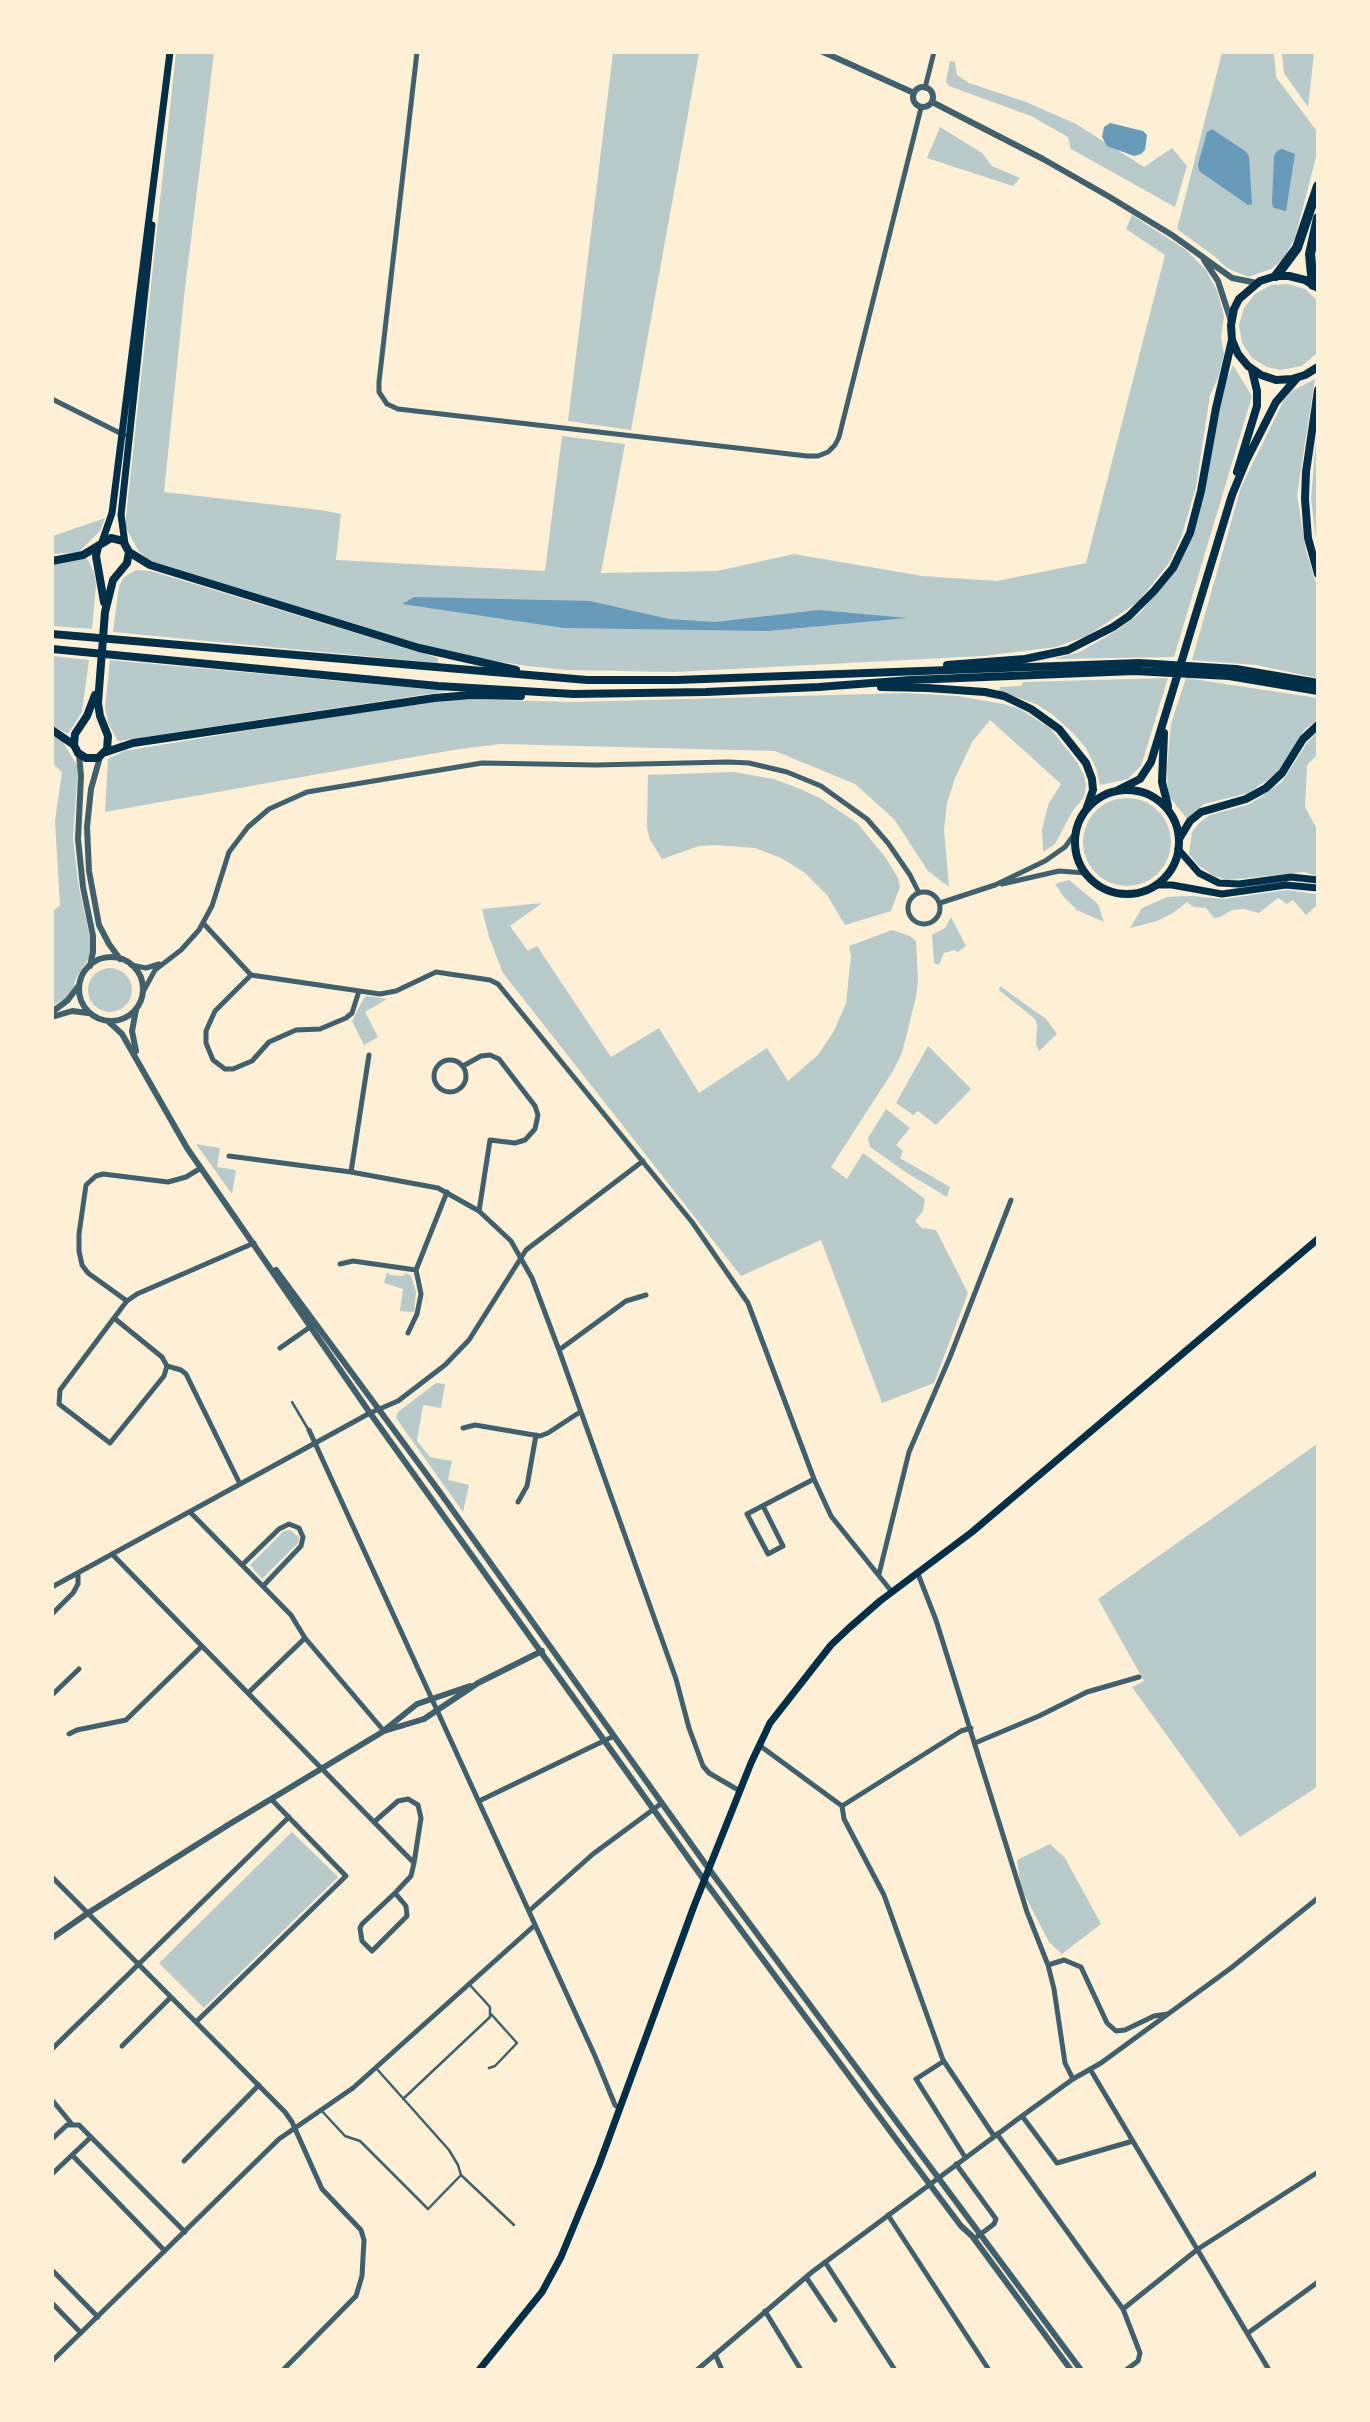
<!DOCTYPE html>
<html>
<head>
<meta charset="utf-8">
<style>
  body { margin:0 }
  #map { position:relative; width:1370px; height:2422px; overflow:hidden; background:#fdf0d5; font-family:Arial,sans-serif }
  canvas { display:block }
  .frame { position:absolute; inset:0; border:54px solid #fdf0d5; pointer-events:none }
</style>
</head>
<body>
<div id="map">
<canvas width="1370" height="2422"></canvas>
<div class="frame"></div>
</div>
<script>
const context = document.querySelector('canvas').getContext('2d');
context.lineJoin = 'round';
function fill(path, color) { context.fillStyle = color; context.fill(path, 'evenodd'); }
const shape = rows => new Path2D(rows.map(r => 'M' + r).join(''));
function trace(path, color, width, dash) { context.strokeStyle = color; context.lineWidth = width; context.lineCap = dash ? 'butt' : 'round'; context.setLineDash(dash || []); context.stroke(path); }
fill(shape([
  [176,53,214,53,185,288,164,492,320,510,341,514,336,560,545,571,562,436,625,444,601,573,717,571,794,554,922,576,997,581,1086,563,1165,255,1126,229,1132,215,1186,250,1206,270,1218,293,1224,316,1221,338,1224,354,1218,378,1210,395,1196,487,1181,538,1169,563,1138,602,1087,636,1056,647,983,656,674,672,567,670,527,666,447,653,152,563,139,552,125,526],
  [613,53,699,53,631,430,568,421],
  [1222,53,1274,53,1276,77,1316,130,1317,137,1316,157,1295,238,1283,259,1271,269,1248,277,1227,268,1214,256,1177,229],
  [1282,53,1314,53,1308,107,1284,73],
  [950,61,955,62,957,75,969,83,1026,102,1076,124,1144,167,1172,148,1187,166,1175,207,1071,149,1068,137,1031,116,949,86,946,82],
  [940,127,982,153,992,166,1020,178,1013,186,927,158],
  [1288,284,1305,289,1317,300,1317,353,1302,366,1280,370,1267,367,1252,358,1242,343,1239,325,1244,308,1255,294,1271,285],
  [1233,365,1252,396,1174,657,1053,659,1080,652,1119,629,1139,614,1175,570,1188,546,1197,519,1225,383],
  [1315,379,1297,495,1306,551,1317,586,1317,678,1256,665,1192,660,1241,487,1284,400,1292,391],
  [1317,429,1318,548,1317,548,1311,498],
  [105,518,100,531,79,552,53,554,53,536],
  [87,558,94,572,96,585,92,629,53,626,52,565],
  [136,570,151,571,438,658,438,663,113,632,119,586,124,577],
  [52,656,89,660,82,712,68,734,53,726],
  [110,660,448,691,118,741,108,723,105,707],
  [1168,678,1141,766,1128,779,1100,785,1096,768,1086,748,1073,733,1053,715,1036,704,999,691,1000,687,1021,686,1023,682],
  [1186,678,1317,698,1317,720,1304,730,1278,773,1248,793,1204,804,1187,819,1168,795,1167,769,1171,724],
  [905,693,958,696,1003,704,1020,709,1050,728,1077,762,1084,775,1086,785,1084,797,1072,812,1055,844,1043,852,1042,830,1046,813,1049,803,1061,784,990,720,972,742,955,778,947,803,944,829,949,887,928,871,894,819,855,784,775,751,500,744,453,750,105,812,108,759,124,751,415,703,457,699,576,702],
  [1317,732,1317,755,1307,765,1305,807,1317,829,1317,876,1304,872,1228,880,1214,876,1198,865,1189,854,1192,832,1199,823,1210,815,1250,804,1282,782,1307,743],
  [53,736,63,742,78,767,73,837,78,883,90,938,90,956,76,978,73,988,66,998,53,1005,53,911,60,905,55,821,62,772,53,764],
  [734,772,774,779,800,789,820,798,857,823,886,858,898,878,900,887,891,911,845,925,827,895,804,872,781,858,755,848,715,845,699,846,662,859,650,840,647,828,648,775],
  '1083 842a44 44 0 1 1 88 0a44 44 0 1 1-88 0Z',
  [1069,880,1098,904,1104,922,1077,910,1063,896,1055,884],
  [1287,890,1316,894,1317,905,1306,915,1293,900,1287,904,1278,898,1259,913,1244,909,1232,910,1220,917,1214,918,1206,908,1194,907,1187,902,1173,913,1157,921,1130,928,1142,908,1167,897,1191,896,1224,899],
  [542,903,510,926,528,951,537,946,611,1057,659,1028,699,1093,767,1048,788,1081,818,1055,834,1031,846,1003,851,956,849,946,892,930,910,936,916,941,918,980,916,997,902,1053,893,1071,831,1167,847,1179,863,1153,925,1199,923,1211,915,1221,922,1228,936,1230,968,1293,934,1383,882,1403,821,1240,741,1276,503,973,489,937,482,909],
  [951,917,966,946,958,952,953,950,944,953,939,965,934,963,932,935,945,928],
  '88 990a22 22 0 1 1 44 0a22 22 0 1 1-44 0Z',
  [1000,986,1046,1019,1057,1034,1039,1051,1036,1044,1037,1024,1035,1019,999,990],
  [367,996,387,999,365,1012,378,1037,364,1045,352,1021,364,998],
  [928,1046,971,1089,936,1125,918,1111,913,1115,896,1103],
  [886,1109,910,1128,896,1145,903,1151,900,1158,950,1187,947,1197,907,1173,870,1147,868,1138],
  [196,1144,220,1148,217,1167,236,1170,232,1194],
  [387,1272,390,1275,403,1276,406,1273,411,1276,416,1292,414,1312,400,1311,403,1289,384,1283],
  [436,1383,445,1384,441,1408,423,1405,417,1441,430,1457,452,1461,448,1480,469,1485,463,1512,396,1418,398,1412],
  [1317,1444,1317,1787,1240,1837,1132,1687,1144,1681,1098,1599],
  [290,1530,299,1537,298,1543,262,1579,250,1565,284,1531],
  [292,1832,338,1877,204,2008,159,1963],
  [1050,1844,1065,1858,1101,1924,1062,1954,1049,1942,1021,1888,1017,1860]
]), '#b9caca');
fill(shape([
  [1110,123,1143,131,1147,135,1145,150,1141,154,1134,156,1107,146,1102,137,1104,127],
  [1212,129,1245,151,1249,156,1252,204,1248,205,1199,171,1198,165,1207,132],
  [1282,149,1295,154,1286,211,1274,208,1272,204,1274,156,1277,151],
  [414,597,590,601,669,619,715,622,819,610,907,618,768,631,564,628,402,604]
]), '#669bbc');
trace(shape([
  [292,1402,308,1429],
  [489,2068,495,2066,517,2043,491,2014],
  [403,2099,490,2017,490,2007,469,1984],
  [321,2110,345,2136,360,2141,428,2209,461,2175,458,2165,449,2150,376,2068],
  [461,2175,514,2225]
]), '#3f606c', 2.5);
trace(shape([
  [417,52,379,382,379,392,387,404,398,409,807,456,818,456,828,452,835,445,839,437,921,108],
  [925,88,934,52],
  [52,399,124,435],
  [1002,884,1059,871,1086,873],
  '908 908a16 16 0 1 1 32 0a16 16 0 1 1-32 0Z',
  [940,903,995,885,1045,861,1065,847,1076,832],
  [204,924,251,975,380,994,396,991,436,972,490,980,498,984,692,1222,748,1303,814,1479,831,1516,892,1592],
  [131,965,146,968,159,964],
  [251,975,215,1011,206,1031,206,1043,213,1060,225,1069,233,1069,252,1061,269,1042,296,1030,320,1029,346,1018,352,1013,359,991],
  [143,992,155,970,181,950,199,930,212,906,229,852,248,827,269,809,307,792,482,763,596,765,728,762,749,763,787,772,821,786,867,819,888,843,910,875,919,893],
  '434 1076a16 16 0 1 1 32 0a16 16 0 1 1-32 0Z',
  [463,1066,481,1056,490,1055,499,1059,535,1106,538,1115,535,1129,525,1140,515,1143,490,1140,479,1211],
  [229,1156,351,1172,438,1188,479,1211,511,1241,532,1278,559,1350,676,1679,689,1728,703,1766,709,1773,740,1791],
  [351,1172,369,1055],
  [340,1264,353,1261,416,1270,447,1192],
  [127,1301,88,1273,82,1265,79,1251,79,1234,86,1185,96,1176,103,1174,168,1182,186,1177,201,1168],
  [114,1318,162,1357,167,1366,164,1376,110,1443,59,1404,60,1390,123,1306,127,1301,137,1294,254,1243],
  [408,1333,417,1314,421,1294,416,1270],
  [280,1348,310,1327],
  [559,1350,626,1301,646,1295],
  [167,1366,181,1370,186,1374,240,1484],
  [463,1428,475,1425,540,1436,548,1433,580,1412],
  [309,1430,595,2056,615,2105,620,2109],
  [518,1502,527,1486,536,1435],
  [763,1506,783,1546,768,1554,747,1514,814,1479],
  [190,1512,291,1615,305,1638,384,1731],
  [112,1554,414,1863,411,1876,395,1893,362,1924,360,1928,362,1941,372,1951,407,1916,406,1906,395,1893],
  [242,1565,279,1529,289,1524,299,1528,303,1537,301,1546,263,1586],
  [879,1574,909,1452,950,1357,1011,1200],
  [918,1574,936,1620,1027,1912,1048,1965,1054,1989,1065,2063,1073,2079],
  [52,1587,370,1413,398,1401,445,1365,469,1340,526,1250,643,1161],
  [52,1614,73,1593,78,1584,78,1573],
  [248,1693,305,1638],
  [52,1695,79,1669],
  [69,1734,77,1730,126,1720,202,1646],
  [975,1743,1039,1716,1087,1692,1139,1677],
  [759,1745,842,1806,844,1819,884,1895,943,2060,994,2136],
  [479,1801,614,1736],
  [842,1806,961,1731,971,1728],
  [374,1822,398,1801,408,1799,418,1805,421,1818,414,1863],
  [52,1877,285,2112,292,2122,322,2189,361,2230,364,2240,362,2276,356,2296,283,2370],
  [529,1911,593,1854,662,1803],
  [1048,1965,1064,1960,1081,1967,1107,2023,1116,2031,1125,2030,1154,2016,1167,2014],
  [196,2022,346,1876,271,1799],
  [122,2046,171,1997],
  [52,2049,289,1817],
  [944,2061,916,2079,965,2157],
  [1090,2069,1269,2370],
  [52,2100,71,2123],
  [1022,2116,1057,2163,1133,2141],
  [997,2134,1123,2309],
  [52,2139,67,2125,79,2125,185,2232],
  [72,2155,165,2251],
  [184,2161,259,2085],
  [956,2164,996,2219,994,2224,974,2239],
  [52,2174,91,2137],
  [888,2215,989,2370],
  [825,2262,895,2370],
  [52,2270,98,2317],
  [806,2277,835,2320],
  [52,2303,81,2333],
  [765,2311,801,2370],
  [1248,2333,1318,2282],
  [715,2354,722,2370],
  [52,2361,279,2139,353,2088,535,1925],
  [697,2370,812,2272,1022,2116,1073,2079,1101,2063,1231,1968,1318,1898],
  [1126,2370,1138,2361,1140,2353,1123,2309,1198,2249,1318,2172]
]), '#3f606c', 5);
trace(shape([
  [823,52,914,93],
  '913 97a10 10 0 1 1 20 0a10 10 0 1 1-20 0Z',
  [932,102,1043,159,1108,196,1172,235,1232,278,1257,283],
  [1204,260,1218,281,1231,321],
  [79,754,81,776,78,839,83,887,93,936,93,952,90,966],
  [100,757,91,789,87,827,89,871,99,925,109,944,120,959],
  '79 989a32 32 0 1 1 64 0a32 32 0 1 1-64 0Z',
  [52,1012,68,1000,79,985],
  [52,1017,72,1011,88,1013],
  [108,1021,122,1034,187,1148,370,1413,704,1880,916,2166,961,2226,972,2236,1071,2370],
  [136,1051,132,1031,136,1010],
  [276,1270,439,1491,709,1869,1081,2370],
  [387,1728,417,1704,470,1686],
  [52,1938,88,1913,228,1825,384,1731,424,1719,478,1683,542,1651]
]), '#3f606c', 6);
trace(shape([
  [102,542,112,513,170,52],
  [125,544,121,515,152,225],
  [1178,849,1199,873,1219,883,1239,884,1291,877,1318,880],
  [1156,885,1172,885,1222,894,1286,885,1318,888],
  [479,2370,542,2292,561,2257,599,2165,694,1906,751,1763,770,1723,831,1645,849,1628,880,1601,972,1532,1318,1239]
]), '#003049', 7);
trace(shape([
  [1318,288,1305,280,1289,276,1276,276,1260,281,1239,299,1234,309,1231,325,1232,340,1238,354,1248,366,1261,375,1276,380,1292,379,1305,375,1318,367],
  [1318,390,1306,472,1305,499,1308,538,1318,574],
  [1237,472,1257,406,1257,391,1252,370],
  [98,547,96,556,104,602],
  [129,552,150,565,419,648,516,670],
  [52,561,83,555,111,538,123,541,129,552,127,563,113,580,105,612,98,703,100,716,108,736,107,749,98,758,86,758,78,753,74,745,52,730],
  [52,634,587,680,677,680,1139,663,1236,669,1318,683],
  [52,649,438,686,573,694,706,692,819,687,911,680,1134,671,1229,676,1318,691],
  [947,665,1025,659,1068,650,1113,627,1129,616,1154,591,1173,568,1190,533,1201,491,1216,408,1232,340],
  [881,687,928,688,985,692,1004,696,1031,709,1059,729,1086,763,1092,779,1093,790,1086,810],
  [1164,733,1162,782,1168,806],
  [74,745,75,734,87,716,95,695],
  [106,752,133,743,434,698,471,695,521,696],
  '1075 842a52 52 0 1 1 104 0a52 52 0 1 1-104 0Z',
  [1116,791,1140,779,1151,762,1232,495,1246,461,1276,402,1297,378],
  [1179,839,1190,821,1201,812,1246,799,1266,788,1282,773,1303,739,1318,725]
]), '#003049', 8);
trace(shape([
  [1276,276,1297,248,1318,186],
  [1313,285,1310,254,1318,218]
]), '#003049', 10);
</script>
</body>
</html>
